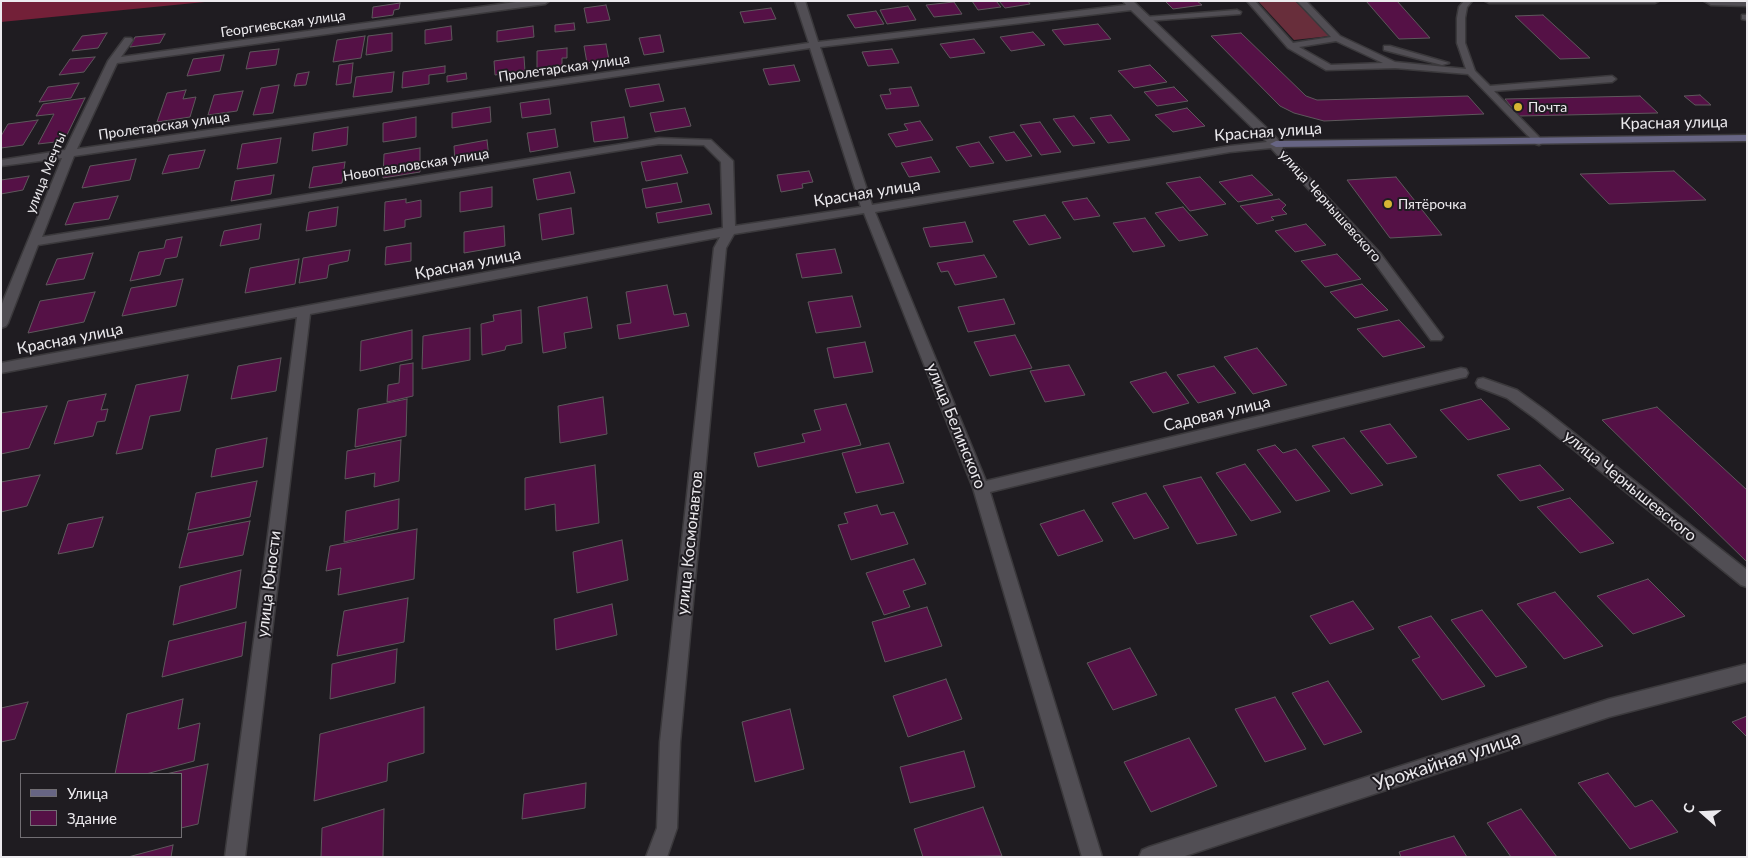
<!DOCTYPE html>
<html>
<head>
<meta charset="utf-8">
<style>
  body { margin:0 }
  #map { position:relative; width:1748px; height:858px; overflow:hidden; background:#1f1c21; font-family:Lato,sans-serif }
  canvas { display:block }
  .frame { position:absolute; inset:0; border:2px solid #eceaee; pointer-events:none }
  .legend { position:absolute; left:20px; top:773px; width:162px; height:65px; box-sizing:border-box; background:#1f1c21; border:1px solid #716e73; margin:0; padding:6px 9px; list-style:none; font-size:15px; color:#eceaee }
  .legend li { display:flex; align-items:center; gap:10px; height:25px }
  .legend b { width:25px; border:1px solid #716e73 }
  .north { position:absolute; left:1678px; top:788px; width:50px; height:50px; -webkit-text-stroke:4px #1f1c21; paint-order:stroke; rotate:289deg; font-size:14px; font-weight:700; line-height:20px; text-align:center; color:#eceaee }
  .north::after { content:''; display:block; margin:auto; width:18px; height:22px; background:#eceaee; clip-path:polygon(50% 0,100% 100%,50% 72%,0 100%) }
</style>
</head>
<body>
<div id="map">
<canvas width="1748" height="858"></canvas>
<div class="frame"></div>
<ul class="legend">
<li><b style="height:6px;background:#676584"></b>Улица</li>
<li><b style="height:14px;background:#551146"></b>Здание</li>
</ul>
<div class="north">С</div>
</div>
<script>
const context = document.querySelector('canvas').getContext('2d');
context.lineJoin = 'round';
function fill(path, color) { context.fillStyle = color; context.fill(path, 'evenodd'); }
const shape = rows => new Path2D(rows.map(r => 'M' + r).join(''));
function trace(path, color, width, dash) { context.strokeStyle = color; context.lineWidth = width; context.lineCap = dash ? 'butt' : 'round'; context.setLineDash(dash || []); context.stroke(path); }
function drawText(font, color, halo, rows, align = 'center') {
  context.font = font + ' Lato,sans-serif'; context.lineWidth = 4; context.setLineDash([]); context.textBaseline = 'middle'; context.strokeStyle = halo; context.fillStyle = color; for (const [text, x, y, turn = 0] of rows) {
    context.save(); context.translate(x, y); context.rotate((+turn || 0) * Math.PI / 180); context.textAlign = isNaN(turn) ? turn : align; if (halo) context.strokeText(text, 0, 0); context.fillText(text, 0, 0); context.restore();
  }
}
fill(shape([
  [1258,1,1295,1,1330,36,1294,40]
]), '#682e3b');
fill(shape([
  [1,1,215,1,1,22]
]), '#732038');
const building = shape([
  [972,1,996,1,1001,7,978,10,972,1],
  [999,1,1028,1,1030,4,1005,8,999,1],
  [1165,1,1197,1,1202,5,1173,9,1165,1],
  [1366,1,1397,1,1430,38,1399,39,1366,1],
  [954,2,962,14,934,17,926,5,954,2],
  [400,3,399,9,394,10,393,15,372,18,373,7,400,3],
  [606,5,610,20,587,23,584,8,606,5],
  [908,6,916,20,887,24,880,10,908,6],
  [771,8,776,19,744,23,740,12,771,8],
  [876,11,884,24,855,28,847,15,876,11],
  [1543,15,1590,58,1560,59,1515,16,1543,15],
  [574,23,575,30,555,32,555,25,574,23],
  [1098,24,1111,39,1064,45,1052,30,1098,24],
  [451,26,452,40,425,44,425,30,451,26],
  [533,26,534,37,497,42,497,31,533,26],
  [1033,32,1045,45,1011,51,1000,37,1033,32],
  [107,33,98,48,72,51,82,36,107,33],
  [392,33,392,51,366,55,368,36,392,33],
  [1241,33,1306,96,1317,100,1468,96,1484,114,1324,121,1294,113,1280,106,1211,36,1241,33],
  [165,34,160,43,130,47,135,37,165,34],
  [660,35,664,52,644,55,639,38,660,35],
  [365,36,361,58,333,62,337,40,365,36],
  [974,39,985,53,950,58,940,44,974,39],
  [606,44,609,60,587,63,584,46,606,44],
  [567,48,567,58,562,58,562,67,537,70,537,51,567,48],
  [279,49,276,65,246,69,250,52,279,49],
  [892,49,899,63,868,66,862,52,892,49],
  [224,55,220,71,187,76,193,59,224,55],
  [95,57,84,72,59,75,70,59,95,57],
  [524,57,525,71,495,75,494,61,524,57],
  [353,63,351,83,336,85,339,65,353,63],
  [794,65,800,81,769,85,763,69,794,65],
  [1150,65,1167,82,1134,88,1118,71,1150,65],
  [445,66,445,73,429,75,429,84,402,88,403,72,445,66],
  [309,72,306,85,294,86,297,74,309,72],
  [394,72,392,92,353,97,356,77,394,72],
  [466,73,467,79,447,82,447,76,466,73],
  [79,83,71,98,39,102,48,87,79,83],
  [659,84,664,101,630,107,625,89,659,84],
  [279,85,273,113,253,115,261,88,279,85],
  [911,87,919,106,886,109,880,95,891,94,889,89,911,87],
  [1174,87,1188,101,1157,106,1144,92,1174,87],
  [186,90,183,99,196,97,190,117,157,122,167,93,186,90],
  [243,91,237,111,208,115,214,95,243,91],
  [1700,95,1711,105,1695,105,1684,96,1700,95],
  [1640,96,1658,113,1519,116,1505,99,1640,96],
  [85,98,64,141,38,144,54,114,36,116,43,104,85,98],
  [549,99,551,114,522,118,520,103,549,99],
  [490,107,491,122,452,128,452,113,490,107],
  [685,108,691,126,655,132,650,113,685,108],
  [1187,108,1205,126,1173,132,1155,115,1187,108],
  [1111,115,1130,140,1108,143,1090,118,1111,115],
  [1074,116,1095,143,1073,146,1053,119,1074,116],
  [416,117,416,137,383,142,383,123,416,117],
  [624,117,628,138,594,142,591,122,624,117],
  [38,120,23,145,1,148,1,136,8,124,38,120],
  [920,121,933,140,896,147,888,134,908,130,904,124,920,121],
  [1040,122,1061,152,1041,155,1020,125,1040,122],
  [348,127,347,145,312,151,314,133,348,127],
  [555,129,558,147,530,152,527,133,555,129],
  [1014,132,1032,156,1006,161,989,137,1014,132],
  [281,138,277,163,237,169,242,144,281,138],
  [487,140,489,158,455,163,454,146,487,140],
  [979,142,994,163,970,167,956,147,979,142],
  [420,148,420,172,383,178,384,154,420,148],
  [205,150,199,168,162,174,169,155,205,150],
  [681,155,688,173,646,181,641,162,681,155],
  [931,157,940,172,909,177,901,163,931,157],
  [136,159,130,180,82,188,90,166,136,159],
  [345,162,342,183,309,188,313,167,345,162],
  [809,171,813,182,802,184,803,188,781,192,777,175,809,171],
  [1674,171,1706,200,1609,204,1580,174,1674,171],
  [570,172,575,193,537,200,533,179,570,172],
  [274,175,271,194,231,201,235,181,274,175],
  [1252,175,1273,195,1238,202,1219,182,1252,175],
  [29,176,23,190,1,194,1,180,29,176],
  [1200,177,1226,204,1190,211,1166,183,1200,177],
  [1396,177,1442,235,1390,238,1347,180,1396,177],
  [677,183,682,202,646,208,642,189,677,183],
  [492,187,492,207,460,212,460,192,492,187],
  [118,196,109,219,65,225,74,203,118,196],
  [1087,198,1100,216,1074,220,1062,202,1087,198],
  [406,199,406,203,421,200,421,217,405,220,405,227,384,231,385,202,406,199],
  [1279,199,1286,205,1282,209,1287,214,1271,217,1274,220,1257,224,1240,206,1279,199],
  [709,204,712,214,658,223,656,213,709,204],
  [338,207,336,226,306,231,309,212,338,207],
  [1183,207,1208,235,1179,241,1155,213,1183,207],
  [571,208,574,234,542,240,539,214,571,208],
  [1045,215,1061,238,1029,245,1013,221,1045,215],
  [1145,218,1165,246,1133,252,1113,223,1145,218],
  [965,222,973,242,930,247,923,228,965,222],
  [261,224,259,239,220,246,224,231,261,224],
  [1306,224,1326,245,1295,252,1275,231,1306,224],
  [504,226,505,246,464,253,464,232,504,226],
  [182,237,177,257,165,259,160,275,130,281,139,252,164,248,166,240,182,237],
  [411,243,411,261,385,265,386,247,411,243],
  [835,249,842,273,802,278,796,254,835,249],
  [350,250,348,261,329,265,327,278,299,283,303,258,350,250],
  [93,253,84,279,46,285,57,259,93,253],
  [1337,254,1361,279,1325,287,1301,261,1337,254],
  [984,255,997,277,955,285,948,271,941,272,937,263,984,255],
  [299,259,295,284,245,293,250,268,299,259],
  [183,279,176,306,122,316,131,288,183,279],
  [1362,284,1388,310,1355,318,1330,292,1362,284],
  [667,285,674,315,686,313,689,326,619,339,617,325,631,323,626,292,667,285],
  [95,292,84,322,28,333,40,301,95,292],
  [852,296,861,327,816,333,808,302,852,296],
  [587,297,592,328,564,333,566,348,543,353,538,307,587,297],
  [1004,299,1015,324,968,332,958,307,1004,299],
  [521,310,522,343,506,346,505,350,482,355,481,324,494,321,493,315,521,310],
  [1399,320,1425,347,1383,357,1357,329,1399,320],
  [470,328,470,360,422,369,423,336,470,328],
  [412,330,412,359,360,371,361,341,412,330],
  [1015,335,1032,368,990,376,974,342,1015,335],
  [865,342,873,372,834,378,827,348,865,342],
  [1257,348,1287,385,1253,394,1224,357,1257,348],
  [281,358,276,391,231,399,238,366,281,358],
  [413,363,413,396,387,402,388,385,399,383,400,365,413,363],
  [1069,365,1085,395,1045,402,1030,371,1069,365],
  [1214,366,1236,393,1198,403,1177,375,1214,366],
  [1166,372,1189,403,1153,413,1130,382,1166,372],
  [188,375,180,411,150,416,142,449,116,454,136,385,188,375],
  [106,394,101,410,108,409,105,421,97,422,93,436,54,444,68,401,106,394],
  [603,397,607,434,560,443,558,406,603,397],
  [407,399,406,436,355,447,358,409,407,399],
  [1481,399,1510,429,1468,440,1440,410,1481,399],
  [846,404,861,445,758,467,754,453,805,442,802,434,821,430,814,410,846,404],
  [47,406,29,448,1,454,1,413,47,406],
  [1657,407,1747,490,1747,562,1602,420,1657,407],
  [1390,424,1417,457,1387,464,1360,431,1390,424],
  [267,438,263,467,211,477,216,449,267,438],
  [1344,438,1383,485,1351,494,1312,446,1344,438],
  [401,440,399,481,374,487,375,473,345,479,347,451,401,440],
  [889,443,904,483,856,493,842,453,889,443],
  [1275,445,1283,453,1296,449,1330,491,1296,501,1257,450,1275,445],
  [1245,464,1281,512,1251,521,1216,473,1245,464],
  [595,465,599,523,556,531,555,504,525,510,525,478,595,465],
  [1540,465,1564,490,1520,501,1497,475,1540,465],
  [40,475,27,506,1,512,1,482,40,475],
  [1201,477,1237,535,1197,544,1163,486,1201,477],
  [257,481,250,517,188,530,196,493,257,481],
  [1146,493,1169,528,1134,539,1112,503,1146,493],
  [1570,498,1614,543,1580,553,1537,507,1570,498],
  [399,499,398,529,344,542,346,511,399,499],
  [877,505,881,515,894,512,908,544,851,560,838,525,848,523,844,513,877,505],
  [1084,510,1103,541,1058,556,1040,524,1084,510],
  [103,517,93,547,58,554,68,524,103,517],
  [250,521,243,555,179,568,188,533,250,521],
  [417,529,414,579,338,595,341,568,326,571,330,546,417,529],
  [622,540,628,580,577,593,573,552,622,540],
  [914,559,926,584,903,591,910,607,884,615,866,573,914,559],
  [241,570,236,608,173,625,180,586,241,570],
  [1648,579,1685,616,1633,634,1597,596,1648,579],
  [1555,592,1603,646,1564,659,1517,604,1555,592],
  [408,598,404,642,337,656,344,611,408,598],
  [1353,601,1374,629,1330,644,1310,616,1353,601],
  [612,604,617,635,556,650,554,619,612,604],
  [927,607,942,646,885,662,872,622,927,607],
  [1482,610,1527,667,1496,677,1451,620,1482,610],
  [1431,616,1485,686,1442,700,1412,660,1420,657,1398,627,1431,616],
  [246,622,242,656,162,677,169,641,246,622],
  [1130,648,1157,695,1113,710,1087,663,1130,648],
  [397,649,395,683,330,699,332,664,397,649],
  [946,679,962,719,908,737,893,696,946,679],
  [1328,681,1362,732,1324,745,1292,693,1328,681],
  [1275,697,1306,749,1265,762,1235,709,1275,697],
  [183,699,178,729,200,723,194,761,146,774,115,774,127,714,183,699],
  [28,702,15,739,1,742,1,708,28,702],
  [424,707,424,753,388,763,387,781,314,801,320,734,424,707],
  [790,709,804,769,755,782,742,722,790,709],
  [1747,716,1747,737,1732,722,1747,716],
  [1189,738,1217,786,1151,812,1124,762,1189,738],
  [964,751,975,787,910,803,900,767,964,751],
  [208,764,198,824,181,828,181,774,166,774,208,764],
  [1608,773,1635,807,1652,800,1678,832,1630,849,1578,783,1608,773],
  [586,783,585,808,522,819,524,794,586,783],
  [983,807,1002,856,923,857,914,829,983,807],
  [384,809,383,857,321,857,322,828,384,809],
  [1521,809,1557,857,1511,857,1487,823,1521,809],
  [1454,836,1467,857,1401,857,1399,852,1454,836],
  [173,845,171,857,128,857,173,845]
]);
fill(building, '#551146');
trace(building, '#5e585c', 1);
const lane = shape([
  [1247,1,1255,1,1293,43,1331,37,1297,1,1306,1,1340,36,1395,62,1466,69,1457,43,1457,18,1459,7,1464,1,1472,1,1467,7,1465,18,1465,43,1475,71,1490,86,1612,76,1616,79,1612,82,1494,91,1542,140,1544,142,1539,145,1536,144,1468,74,1395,68,1326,70,1288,48,1247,1],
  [1336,41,1383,63,1331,65,1299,47,1336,41],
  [1485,1,1659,1,1655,3,1489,3,1485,1],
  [1704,1,1747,2,1747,6,1711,5,1704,1],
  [1237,10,1241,12,1240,14,1146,21,1142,19,1146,17,1237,10],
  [1742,15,1747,15,1747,20,1742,19,1742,15],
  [1384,46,1390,46,1449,63,1442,65,1384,50,1384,46]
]);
const street = shape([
  [523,1,549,1,545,4,117,63,77,149,809,43,795,1,805,1,818,42,1126,5,1123,1,1133,1,1272,133,1280,142,1285,152,1380,253,1443,337,1441,340,1431,340,1372,259,1271,148,1230,152,875,212,986,481,1461,368,1466,369,1468,373,1466,377,1461,378,990,492,1102,857,1082,857,973,488,864,213,734,234,726,248,680,742,677,828,667,857,646,857,657,828,660,742,714,248,720,237,310,314,245,857,225,857,297,317,1,373,1,363,723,228,721,162,704,145,659,144,38,245,8,323,6,326,1,328,1,306,62,158,1,166,1,160,65,150,108,61,125,38,131,38,133,40,121,57,523,1],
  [1131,10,1267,142,1230,146,872,205,820,47,1131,10],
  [810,48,861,207,735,226,733,161,731,159,711,140,659,138,42,237,74,156,810,48],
  [1483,378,1517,390,1546,411,1747,570,1747,587,1741,585,1536,419,1507,398,1478,387,1476,383,1478,379,1483,378],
  [1747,664,1747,681,1609,717,1182,857,1139,857,1142,850,1149,847,1609,699,1747,664]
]);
const secondary = shape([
  [1747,135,1747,141,1276,147,1270,144,1276,141,1747,135]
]);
trace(lane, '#3b393c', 3);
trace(street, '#3b393c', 3);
trace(secondary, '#3b393c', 3);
fill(lane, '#514e54');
fill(street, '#514e54');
fill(secondary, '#676584');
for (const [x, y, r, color] of [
  [1518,107,5,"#d6b534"],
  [1388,204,5,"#d6b534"]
]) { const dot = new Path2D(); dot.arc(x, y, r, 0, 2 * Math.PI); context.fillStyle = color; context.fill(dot); trace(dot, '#1f1c21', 2); }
drawText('14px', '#eceaee', '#1f1c21', [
  ["Георгиевская улица",283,24,-8],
  ["Пролетарская улица",564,68,-8],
  ["Пролетарская улица",164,126,-8],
  ["Новопавловская улица",416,165,-9],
  ["улица Мечты",46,173,-68],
  ["улица Чернышевского",1330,206,48]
]);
drawText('14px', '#eceaee', '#1f1c21', [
  ["Почта",1528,107],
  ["Пятёрочка",1398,204]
], 'left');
drawText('16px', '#eceaee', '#1f1c21', [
  ["Красная улица",1674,123,-1],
  ["Красная улица",1268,132,-4],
  ["Красная улица",867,193,-9],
  ["Красная улица",468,264,-11],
  ["Красная улица",70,339,-11],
  ["Садовая улица",1217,414,-13],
  ["улица Белинского",956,426,68],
  ["улица Чернышевского",1630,486,39],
  ["улица Космонавтов",690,543,-84],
  ["улица Юности",269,584,-83]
]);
drawText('19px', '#eceaee', '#1f1c21', [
  ["Урожайная улица",1447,761,-18]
]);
</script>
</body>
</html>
